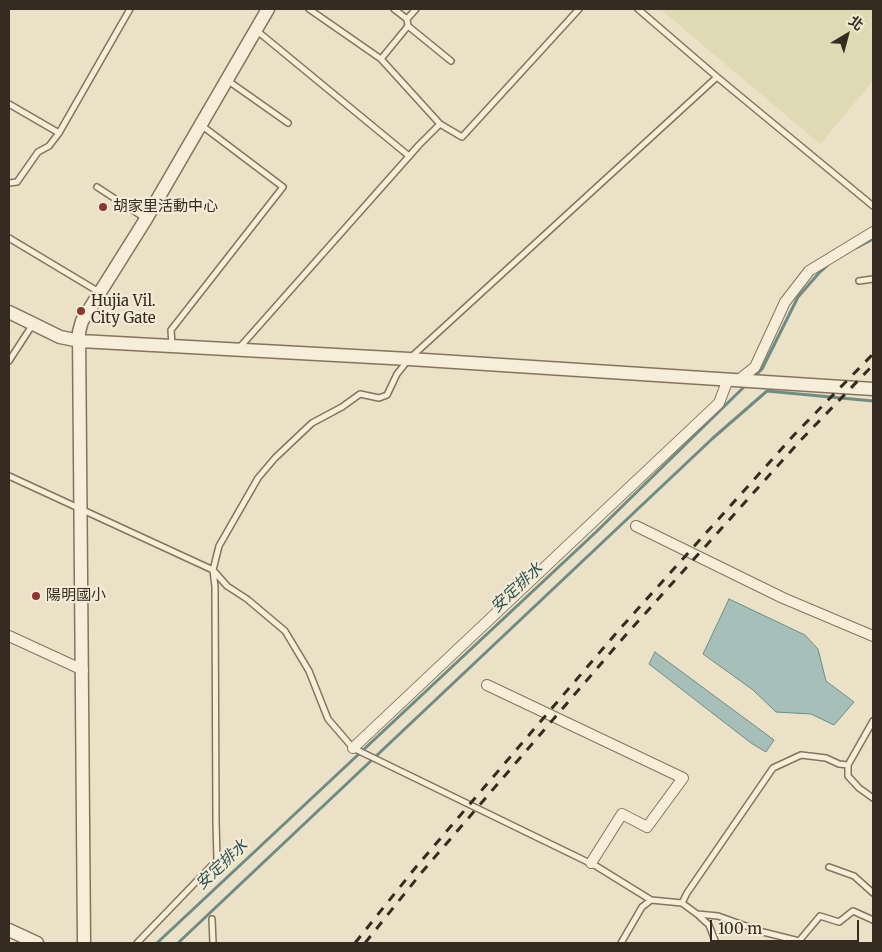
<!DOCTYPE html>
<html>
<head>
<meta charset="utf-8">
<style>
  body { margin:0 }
  #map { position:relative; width:882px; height:952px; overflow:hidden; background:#ebe1c6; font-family:Merriweather,"Noto Sans TC",serif }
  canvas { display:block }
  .frame { position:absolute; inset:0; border:10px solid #362b20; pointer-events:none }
  .north { position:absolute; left:822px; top:10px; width:50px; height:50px; -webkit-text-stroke:4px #f3ebd5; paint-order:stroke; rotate:37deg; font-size:14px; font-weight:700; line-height:20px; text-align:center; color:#362b20 }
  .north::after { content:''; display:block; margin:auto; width:18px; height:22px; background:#362b20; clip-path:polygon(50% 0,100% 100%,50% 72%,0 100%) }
  .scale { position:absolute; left:710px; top:920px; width:149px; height:22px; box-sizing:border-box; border:2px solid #362b20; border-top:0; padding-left:6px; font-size:15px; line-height:18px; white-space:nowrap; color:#362b20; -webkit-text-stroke:4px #f3ebd5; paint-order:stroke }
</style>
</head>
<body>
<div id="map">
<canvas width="882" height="952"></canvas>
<div class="frame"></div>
<div class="north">北</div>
<div class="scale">100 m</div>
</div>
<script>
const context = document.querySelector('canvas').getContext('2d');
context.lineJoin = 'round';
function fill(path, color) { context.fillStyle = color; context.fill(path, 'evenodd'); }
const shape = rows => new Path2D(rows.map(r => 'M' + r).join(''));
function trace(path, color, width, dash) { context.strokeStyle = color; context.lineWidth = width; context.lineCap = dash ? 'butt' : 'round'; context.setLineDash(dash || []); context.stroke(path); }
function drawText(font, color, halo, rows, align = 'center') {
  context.font = font + ' Merriweather,"Noto Sans TC",serif'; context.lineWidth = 4.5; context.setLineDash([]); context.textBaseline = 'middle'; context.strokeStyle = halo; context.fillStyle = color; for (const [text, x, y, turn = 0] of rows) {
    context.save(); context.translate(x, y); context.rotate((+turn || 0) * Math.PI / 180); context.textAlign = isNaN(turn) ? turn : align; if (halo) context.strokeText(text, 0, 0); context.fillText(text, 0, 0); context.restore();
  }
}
fill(shape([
  [660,9,873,9,873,81,820,144]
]), '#e0dab4');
const water = shape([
  [729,599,805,635,818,649,826,681,854,702,834,725,811,714,776,712,753,690,703,654,729,599],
  [655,652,774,740,766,752,751,743,649,664,655,652]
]);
fill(water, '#a7bfb9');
trace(water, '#6e8c86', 1);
trace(shape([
  [856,248,873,239],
  [753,378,762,369,798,297,819,273,829,264],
  [157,943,596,532,747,384],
  [178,943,713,438,767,391,873,401]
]), '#6e8c86', 3);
const service = shape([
  [309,9,381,59,440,124],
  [394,9,407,19],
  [638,9,717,77,873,206],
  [408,26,451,61],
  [256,30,409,156],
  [381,59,408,26,407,19,416,9],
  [227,80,288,123],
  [9,104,59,133],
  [9,183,17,182,38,152,49,146,59,133,130,9],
  [97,187,146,219],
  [9,238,99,292],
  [859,281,873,279],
  [172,345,171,330,283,187,201,125],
  [240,347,419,145,440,124,462,137,579,9],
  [9,361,33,324],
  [9,476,213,570,215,587,216,821,217,860,137,943],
  [873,721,848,765,848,776,859,788,873,798],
  [829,867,854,876,873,893],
  [651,900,596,866,353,748,328,719,309,671,285,631,247,599,227,586,213,570,219,546,258,478,275,458,312,423,342,407,360,394,379,398,387,395,397,374,409,359,717,77],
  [682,903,697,914,709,925,716,943],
  [697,914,718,916,763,932,799,941,820,916,839,922,853,911,873,920],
  [212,919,213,943],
  [621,943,642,907,651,900,682,903,687,893,773,768,801,755,826,758,839,764,848,765]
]);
const minor = shape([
  [740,379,755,367,785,302,809,271,873,232],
  [636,526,783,598,873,636],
  [9,636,83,670],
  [487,685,683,778,647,827,622,814,591,863],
  [353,748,719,403,728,379]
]);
const tertiary = shape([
  [9,312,60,337,80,341,409,359,873,389],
  [9,930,37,943],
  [84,943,79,332,82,321,146,219,268,9]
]);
trace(service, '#85745d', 8);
trace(minor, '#85745d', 12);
trace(tertiary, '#85745d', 15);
trace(service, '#f6eed8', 5);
trace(minor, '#f6eed8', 10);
trace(tertiary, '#f6eed8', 12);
trace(shape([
  [355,943,416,867,618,631,794,435,873,354],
  [365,943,422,872,624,637,800,441,873,365]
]), '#362b20', 3, [9, 9]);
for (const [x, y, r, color] of [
  [103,207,5,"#8f3531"],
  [81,311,5,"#8f3531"],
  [36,596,5,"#8f3531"]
]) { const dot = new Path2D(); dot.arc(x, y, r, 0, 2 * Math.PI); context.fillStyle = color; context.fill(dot); trace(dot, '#f3ebd5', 2); }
drawText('15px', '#362b20', '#f3ebd5', [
  ["胡家里活動中心",113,207],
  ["Hujia Vil.",91,302],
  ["City Gate",91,319],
  ["陽明國小",46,596]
], 'left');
drawText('italic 16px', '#305454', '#f3ebd5', [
  ["安定排水",517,588,-43],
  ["安定排水",222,865,-43]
]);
</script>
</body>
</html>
